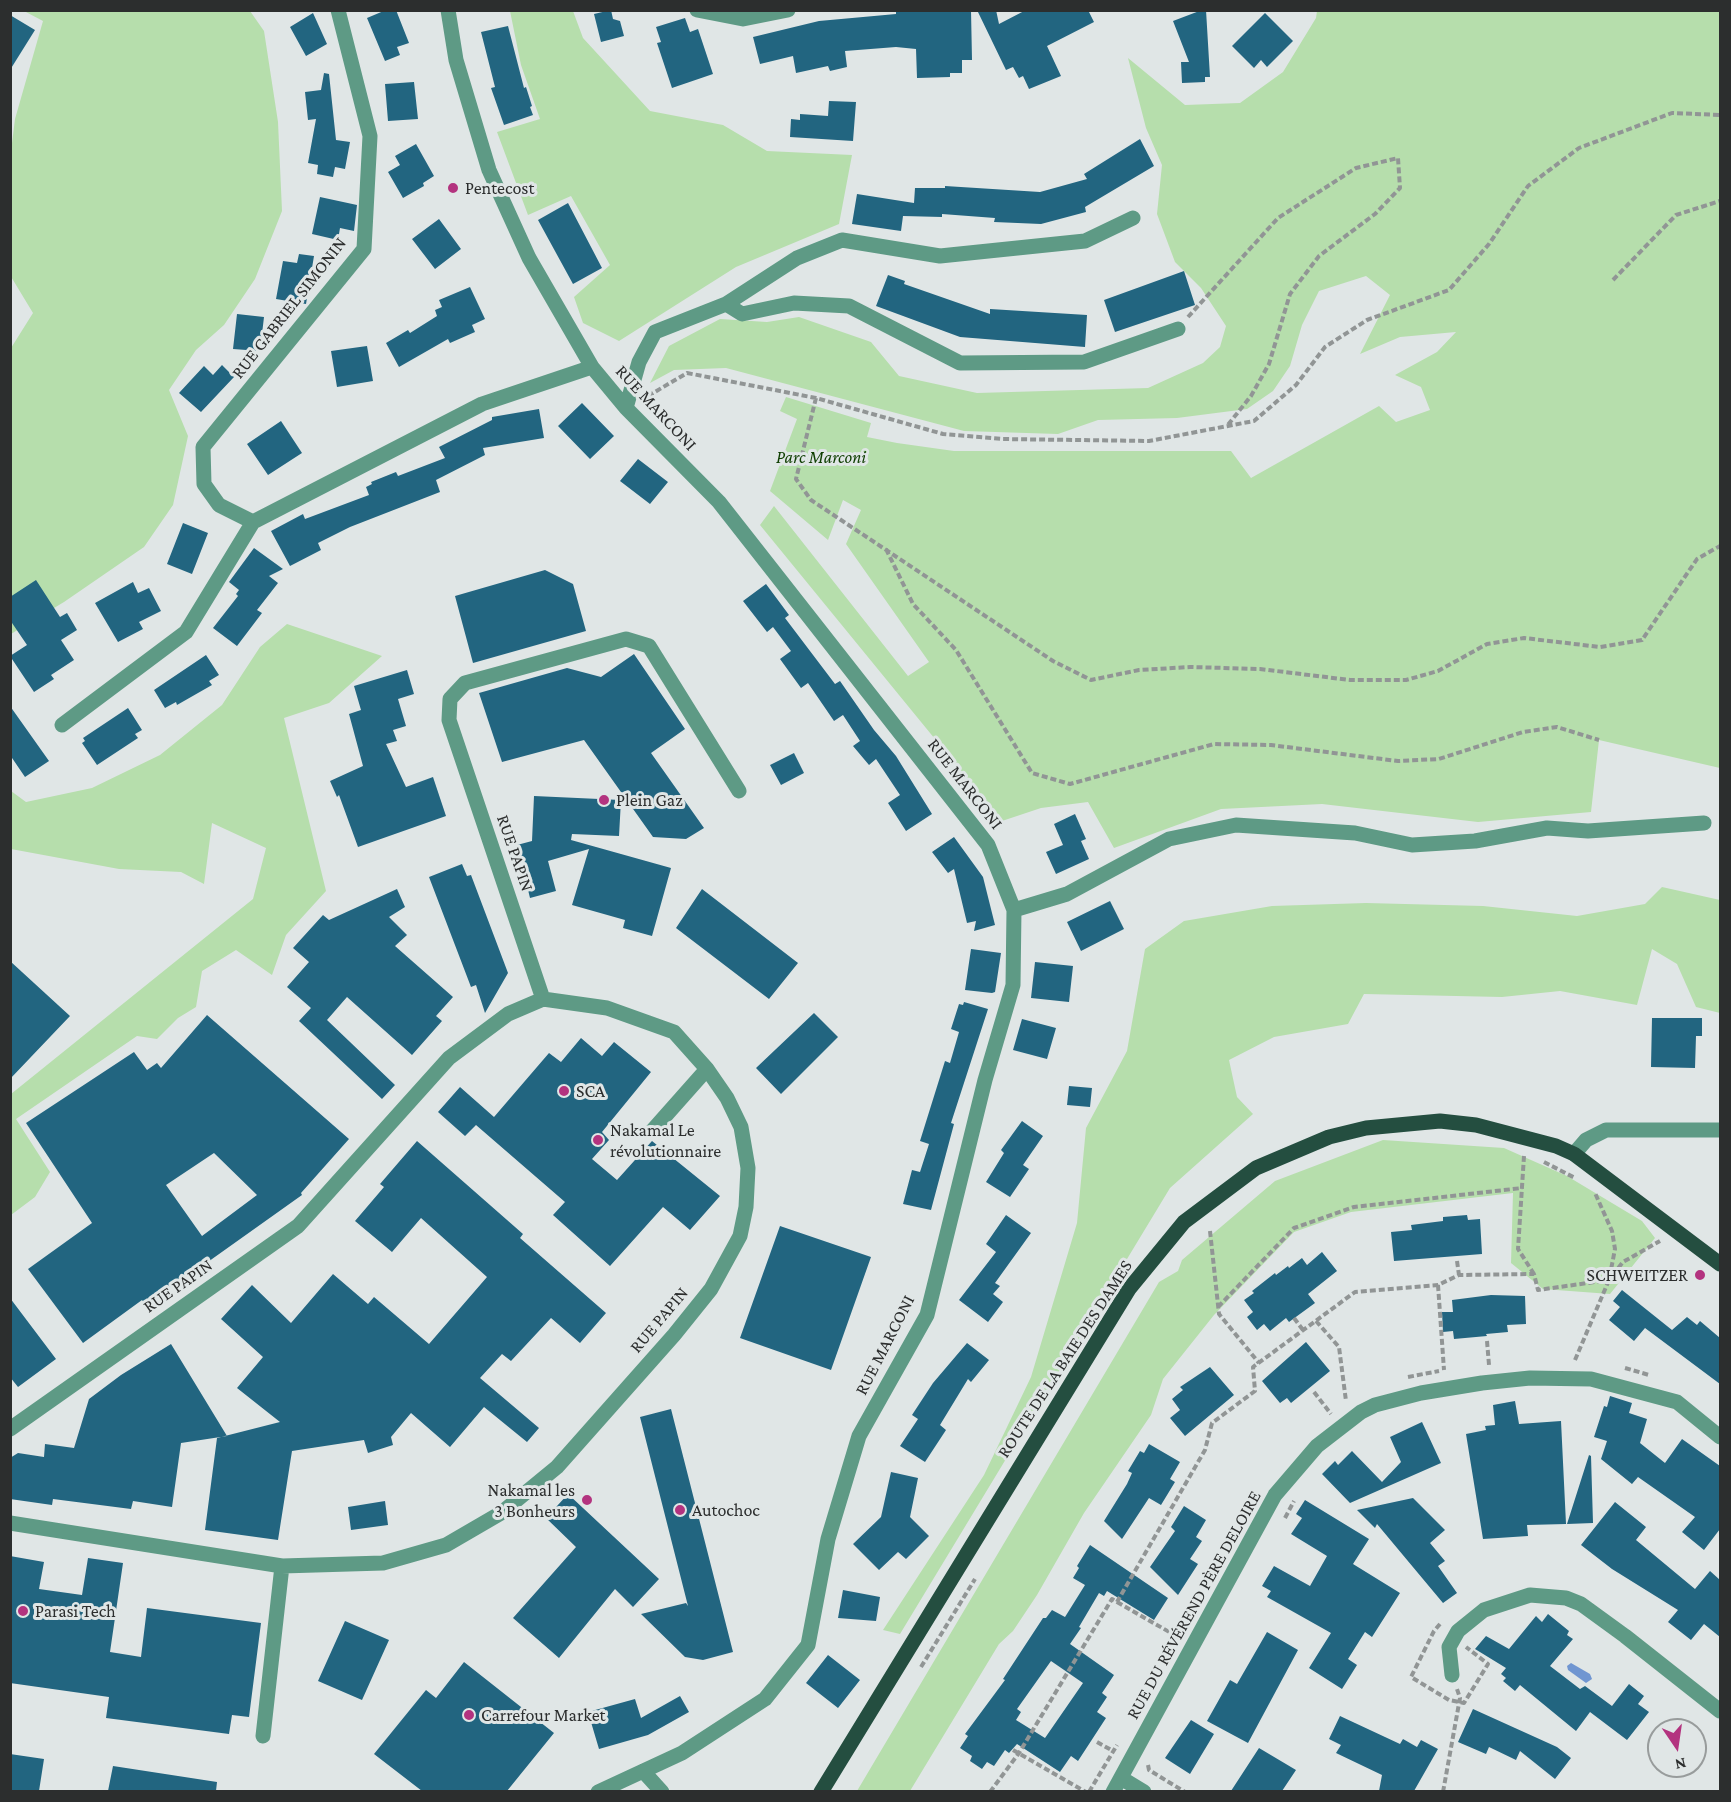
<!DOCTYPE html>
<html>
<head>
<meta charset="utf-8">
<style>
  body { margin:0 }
  #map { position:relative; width:1731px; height:1802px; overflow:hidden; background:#e0e6e6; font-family:"Crimson Pro",serif }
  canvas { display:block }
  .frame { position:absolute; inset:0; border:12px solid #2c2e2e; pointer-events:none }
  .north { position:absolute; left:1647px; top:1718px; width:60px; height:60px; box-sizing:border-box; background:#e0e6e6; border:2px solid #989c9c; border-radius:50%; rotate:167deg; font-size:16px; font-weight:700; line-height:24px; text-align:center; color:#2c2e2e }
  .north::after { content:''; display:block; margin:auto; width:21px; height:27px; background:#b3337f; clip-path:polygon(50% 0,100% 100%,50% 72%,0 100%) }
</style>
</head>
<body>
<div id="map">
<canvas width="1731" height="1802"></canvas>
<div class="frame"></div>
<div class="north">N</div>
</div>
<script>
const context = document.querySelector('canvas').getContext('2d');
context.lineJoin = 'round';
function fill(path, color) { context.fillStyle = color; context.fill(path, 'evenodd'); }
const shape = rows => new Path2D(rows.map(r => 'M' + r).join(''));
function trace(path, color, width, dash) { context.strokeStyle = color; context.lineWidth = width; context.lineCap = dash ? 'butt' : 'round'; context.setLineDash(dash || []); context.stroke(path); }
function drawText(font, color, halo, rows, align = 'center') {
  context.font = font + ' "Crimson Pro",serif'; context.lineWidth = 6; context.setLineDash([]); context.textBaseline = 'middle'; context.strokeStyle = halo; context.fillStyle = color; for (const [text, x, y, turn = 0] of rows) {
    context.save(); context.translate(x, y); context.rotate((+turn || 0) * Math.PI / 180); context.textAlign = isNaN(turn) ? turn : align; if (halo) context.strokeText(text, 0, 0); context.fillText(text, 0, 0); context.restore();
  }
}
fill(shape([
  [24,11,250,11,264,31,278,122,282,211,255,279,224,325,196,350,169,390,188,436,173,505,144,547,64,602,11,634,11,348,33,313,10,275,10,159,15,119,43,21],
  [510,11,573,11,583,38,650,111,723,125,767,151,852,155,839,224,736,267,619,341,583,323,574,297,610,265,571,196,528,215,497,132,540,119,521,65],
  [1317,11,1720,11,1720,768,1599,740,1591,812,1478,822,1322,804,1221,809,1114,848,1088,802,1041,808,1002,821,760,525,774,506,908,676,929,662,846,544,861,510,843,500,828,540,770,491,797,419,780,411,786,397,871,423,867,437,897,443,954,451,1231,451,1251,478,1379,406,1396,422,1430,410,1421,387,1395,375,1437,352,1456,332,1400,337,1360,354,1390,295,1366,276,1319,291,1302,325,1290,366,1273,391,1247,409,1177,418,1098,420,1058,434,964,431,726,368,674,370,650,383,669,346,720,319,767,322,799,317,871,342,899,376,977,393,1148,388,1203,363,1220,347,1226,326,1201,288,1175,262,1157,214,1162,165,1146,128,1128,58,1185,105,1240,103,1283,72,1316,18],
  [287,624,382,656,329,703,284,718,326,891,286,935,272,975,236,950,202,971,196,1007,178,1018,157,1039,137,1036,16,1119,50,1172,35,1197,11,1215,11,1094,253,899,266,848,212,823,204,884,181,872,119,869,11,849,11,791,26,802,92,788,160,755,222,705,260,647],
  [1662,887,1720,900,1720,1013,1696,1007,1677,964,1652,949,1637,1005,1560,991,1502,997,1364,994,1348,1024,1274,1037,1229,1060,1237,1097,1253,1114,1170,1188,900,1634,883,1630,984,1475,1031,1377,1077,1223,1086,1128,1127,1051,1145,949,1184,921,1272,906,1366,903,1483,906,1577,916,1645,904],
  [1383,1140,1504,1148,1567,1176,1642,1221,1655,1238,1610,1294,1543,1289,1511,1263,1513,1193,1351,1212,1294,1232,1214,1315,1163,1379,1151,1415,1084,1513,1037,1595,1013,1631,999,1644,910,1791,857,1791,1159,1282,1178,1271,1182,1260,1275,1181]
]), '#b6deac');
fill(shape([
  [1571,1663,1590,1674,1592,1679,1586,1683,1568,1670,1567,1666]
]), '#7096d1');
fill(shape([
  [386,10,396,10,409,43,397,47,400,55,385,61,367,18],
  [611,10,613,19,620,21,624,36,601,42,594,14],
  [971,10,972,60,962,60,962,73,950,73,950,77,917,78,916,49,896,47,845,51,847,67,830,71,828,66,796,73,793,56,760,64,753,37,819,21,896,14,896,11],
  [977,10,996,10,999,24,1026,10,1088,10,1094,22,1047,46,1061,76,1029,89,1023,76,1019,78,1013,67,1006,70],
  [1202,10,1206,10,1210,77,1205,77,1205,82,1182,83,1181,62,1189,62,1173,21],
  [313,13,327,44,306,56,290,27],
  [1265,13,1293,41,1267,67,1261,60,1254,68,1232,46],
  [10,15,35,30,10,70],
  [685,18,690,32,698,29,713,74,672,88,657,43,661,42,656,27],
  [508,26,524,88,526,87,532,106,530,107,533,115,504,125,491,88,495,87,481,32],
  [324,73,329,74,336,140,350,142,345,169,335,167,333,177,317,174,318,165,308,163,316,119,308,120,305,92,321,90],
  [414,82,418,119,388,121,385,84],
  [829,101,856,102,853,141,790,137,791,119,800,120,800,114,828,116],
  [1140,139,1154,166,1085,207,1086,212,1041,224,994,222,995,218,942,214,942,217,903,216,901,231,852,224,857,194,914,203,915,188,945,188,945,186,1040,192,1087,179,1084,174],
  [416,144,434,176,423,183,424,186,403,198,388,172,400,165,395,156],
  [320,197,357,205,354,231,340,228,338,240,312,234],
  [568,203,602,268,573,284,538,220],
  [439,219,461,249,435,269,412,239],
  [299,254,314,256,306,304,276,299,283,261,297,263],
  [1184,271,1195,305,1115,332,1104,300],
  [888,275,905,281,904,284,990,314,990,309,1087,315,1085,347,960,337,876,306],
  [470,287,485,319,472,325,475,332,450,343,448,339,399,367,386,343,408,330,410,333,437,316,435,310,442,307,439,300],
  [237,314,264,317,260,351,233,349],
  [367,346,373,381,337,387,331,351],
  [222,365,234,377,201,412,179,393,204,366,213,375],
  [582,403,614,436,590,459,558,426],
  [539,409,544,438,483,448,485,455,436,480,440,492,350,527,318,543,321,550,290,566,271,531,303,514,305,519,369,495,366,487,372,484,371,482,396,472,398,476,445,458,439,447,492,420,492,417],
  [281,421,302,453,268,475,247,444],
  [638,459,668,482,650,504,620,481],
  [183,523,208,533,192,574,167,564],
  [254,548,283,569,269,576,278,583,257,610,262,613,237,646,213,628,238,596,236,594,239,590,229,582],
  [545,570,573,584,586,631,473,663,455,596],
  [36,580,60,617,67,613,77,630,61,640,74,660,51,675,54,679,34,692,10,656,27,645,10,620,10,597],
  [133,582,138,593,149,588,161,611,139,622,143,629,118,642,95,603],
  [766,584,789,615,785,618,835,684,840,681,874,730,896,756,932,814,906,831,888,803,900,795,876,759,869,765,853,746,860,741,843,715,834,721,808,683,801,688,780,659,791,651,773,627,767,632,743,601],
  [634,654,685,729,651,753,704,828,686,839,653,837,584,740,502,762,479,693,567,668,601,677],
  [206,655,219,675,209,681,212,685,177,705,176,702,165,708,154,690],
  [407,670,414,694,398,699,406,726,393,730,397,741,386,744,406,787,433,777,446,816,358,847,339,795,337,797,330,781,363,766,349,714,361,710,354,686],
  [10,706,49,761,25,777,10,755],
  [128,708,142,730,135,734,138,738,97,765,82,743,85,741,83,738],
  [794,753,804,773,781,785,770,765],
  [534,796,621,800,619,836,572,834,571,840,671,868,652,936,623,928,625,920,572,905,589,849,548,861,556,891,530,898,517,845,532,841],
  [1075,814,1086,839,1081,841,1089,859,1056,874,1046,852,1063,845,1054,824],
  [954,837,983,877,995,925,974,931,976,921,967,923,954,869,948,873,932,852],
  [462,864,467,876,471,875,508,973,485,1013,476,985,471,987,429,877],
  [397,889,405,907,389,917,407,935,395,946,453,997,436,1016,442,1021,412,1055,347,997,327,1020,395,1085,382,1099,299,1021,311,1008,287,987,309,962,293,948,323,915,329,920],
  [702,889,798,963,769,999,676,928],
  [1110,901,1124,929,1081,951,1067,922],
  [971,949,1001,953,995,992,992,993,965,990],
  [10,961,70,1016,10,1079],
  [1035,962,1073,966,1069,1002,1031,998],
  [964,1002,988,1009,951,1123,954,1124,931,1210,903,1204,912,1170,920,1172,929,1144,920,1141,945,1061,950,1063,959,1032,951,1029,959,1004,963,1005],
  [814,1013,838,1037,781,1094,756,1068],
  [207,1015,349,1139,301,1193,302,1195,146,1306,142,1300,83,1343,28,1269,92,1223,26,1123,134,1052,147,1070,157,1063,161,1068],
  [214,1153,257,1195,202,1236,166,1185],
  [1652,1018,1702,1018,1702,1036,1696,1036,1695,1068,1651,1067],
  [1022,1019,1056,1028,1047,1059,1013,1050],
  [581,1038,602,1056,614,1042,651,1072,602,1132,609,1140,592,1159,617,1180,652,1141,720,1196,690,1230,663,1207,610,1266,553,1215,565,1202,476,1125,465,1136,438,1112,460,1087,494,1117,549,1053,561,1062],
  [1069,1086,1092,1088,1090,1107,1067,1105],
  [1022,1121,1043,1136,1023,1165,1029,1169,1010,1197,986,1182,1004,1153,1001,1150],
  [417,1141,523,1234,520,1238,606,1313,580,1343,551,1318,511,1361,502,1354,480,1378,539,1428,527,1442,484,1407,450,1447,411,1413,391,1437,393,1445,368,1453,364,1440,292,1451,278,1540,205,1530,217,1438,280,1422,237,1388,263,1357,221,1319,252,1285,291,1323,333,1274,368,1304,374,1297,429,1344,487,1277,421,1218,392,1252,355,1221,384,1187,380,1184],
  [1006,1215,1031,1233,995,1283,1000,1286,993,1294,1003,1302,988,1322,959,1300,996,1252,986,1244],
  [1467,1215,1468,1220,1480,1219,1482,1254,1394,1261,1391,1232,1412,1230,1411,1225,1443,1221,1443,1217],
  [780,1226,871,1257,831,1370,740,1338],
  [1322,1252,1337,1271,1308,1294,1315,1303,1289,1322,1286,1318,1270,1331,1264,1324,1257,1330,1247,1317,1253,1312,1244,1300,1254,1293,1252,1291,1275,1273,1276,1275,1288,1266,1289,1268,1302,1258,1307,1265],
  [1622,1290,1672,1330,1687,1317,1697,1325,1700,1321,1720,1338,1720,1384,1645,1328,1634,1341,1609,1320,1620,1307,1613,1301],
  [1491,1295,1525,1296,1526,1324,1507,1325,1508,1332,1486,1334,1487,1336,1454,1339,1453,1331,1443,1332,1442,1312,1453,1312,1452,1300],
  [10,1298,56,1359,18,1387,10,1377],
  [1306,1342,1330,1371,1291,1403,1287,1398,1280,1403,1262,1381],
  [967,1343,989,1360,971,1382,968,1379,940,1425,946,1430,925,1462,900,1446,918,1419,912,1415,933,1383],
  [171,1344,227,1436,181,1443,172,1507,133,1501,131,1509,53,1499,52,1505,10,1499,10,1458,18,1453,44,1457,45,1444,74,1448,89,1399,121,1375],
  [1210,1367,1234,1395,1185,1436,1170,1418,1180,1410,1172,1399,1183,1390,1180,1387],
  [1610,1396,1632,1403,1629,1413,1647,1419,1640,1443,1665,1463,1682,1439,1720,1466,1720,1529,1704,1550,1682,1532,1695,1517,1638,1477,1632,1484,1601,1459,1607,1441,1594,1437,1604,1406,1607,1407],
  [1515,1401,1519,1424,1561,1421,1566,1524,1527,1525,1528,1536,1483,1539,1466,1434,1486,1430,1485,1426,1495,1425,1493,1405],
  [671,1409,733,1652,703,1660,685,1657,641,1614,686,1603,688,1606,640,1417],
  [1422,1422,1441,1463,1350,1503,1322,1474,1335,1461,1338,1465,1352,1451,1382,1482,1401,1462,1390,1437],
  [1149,1444,1180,1462,1170,1479,1175,1482,1161,1505,1149,1498,1122,1539,1104,1521,1127,1484,1132,1473,1128,1471,1140,1451,1144,1453],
  [1589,1455,1591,1456,1593,1523,1567,1524],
  [891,1472,918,1478,910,1517,929,1536,906,1559,898,1552,879,1570,853,1544,881,1517],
  [568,1494,659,1579,633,1607,615,1589,559,1658,513,1618,576,1547,546,1518],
  [1413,1498,1445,1530,1430,1543,1445,1561,1438,1566,1457,1593,1443,1603,1377,1524,1375,1528,1357,1510],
  [1305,1500,1369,1539,1353,1564,1400,1593,1372,1637,1365,1632,1348,1659,1357,1665,1342,1689,1309,1668,1331,1633,1267,1597,1271,1591,1262,1586,1274,1566,1310,1586,1327,1556,1291,1534,1302,1518,1296,1514],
  [385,1501,388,1525,351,1530,348,1507],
  [1615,1502,1646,1527,1636,1540,1695,1589,1710,1571,1720,1580,1720,1637,1704,1624,1691,1640,1668,1622,1678,1610,1612,1569,1581,1545],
  [1184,1506,1206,1520,1196,1537,1202,1541,1190,1559,1198,1564,1178,1595,1150,1567,1175,1531,1171,1527],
  [1090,1545,1168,1598,1154,1620,1107,1591,1104,1596,1099,1593,1079,1627,1081,1628,1070,1644,1114,1675,1102,1693,1107,1697,1097,1712,1106,1718,1078,1761,1071,1756,1060,1772,1017,1744,1009,1753,1005,1750,994,1766,987,1762,982,1769,970,1761,972,1756,960,1748,968,1736,965,1734,1005,1680,1003,1679,1043,1618,1046,1618,1052,1610,1065,1617,1085,1585,1073,1578,1079,1568,1077,1566],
  [1051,1661,1083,1683,1045,1738,1016,1720,1021,1712,1017,1709],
  [10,1556,44,1562,39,1589,82,1595,88,1558,123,1563,110,1652,141,1657,147,1608,261,1623,249,1717,232,1715,229,1734,106,1718,109,1697,10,1683],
  [843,1590,880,1597,876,1621,838,1618],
  [1548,1614,1569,1631,1567,1635,1573,1639,1550,1666,1580,1689,1585,1686,1612,1706,1629,1684,1644,1696,1638,1704,1649,1712,1627,1740,1590,1712,1576,1731,1520,1685,1515,1691,1503,1681,1506,1678,1501,1674,1506,1668,1475,1649,1486,1636,1509,1649,1536,1616,1542,1622],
  [345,1621,389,1640,362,1700,318,1681],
  [1267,1632,1298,1650,1248,1743,1207,1721,1230,1680,1237,1684],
  [828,1655,860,1680,838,1708,806,1683],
  [464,1662,554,1733,507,1791,422,1791,374,1754,426,1690,436,1698],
  [680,1696,689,1712,648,1735,599,1749,588,1712,635,1699,641,1718],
  [1473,1709,1557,1747,1571,1758,1555,1779,1520,1751,1516,1760,1489,1747,1486,1754,1458,1742],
  [1340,1716,1400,1744,1403,1739,1417,1747,1421,1740,1438,1749,1414,1791,1379,1791,1382,1775,1336,1753,1341,1745,1329,1739],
  [1191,1720,1214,1734,1190,1774,1165,1758],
  [1259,1748,1296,1770,1282,1791,1231,1791],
  [10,1754,44,1759,39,1791,10,1791],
  [113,1766,217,1782,216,1791,108,1791]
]), '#226580');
trace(shape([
  [1613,280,1676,215,1720,201],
  [1188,317,1278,218,1356,168,1398,158,1400,188,1375,214,1319,256,1290,294,1269,364,1251,396,1227,426],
  [648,396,687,373,816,398,943,434,1002,439,1149,441,1254,421,1296,385,1325,347,1367,320,1449,290,1489,244,1528,186,1579,148,1672,113,1720,115],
  [816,398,796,479,811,500,1053,661,1091,680,1139,670,1190,667,1260,669,1350,680,1406,680,1438,671,1487,644,1524,638,1600,647,1642,640,1697,559,1720,546],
  [886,549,913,604,956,650,1032,773,1070,784,1214,744,1271,745,1398,761,1439,759,1523,732,1557,727,1599,740],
  [1524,1156,1518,1249,1534,1274],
  [1544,1162,1575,1178],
  [1210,1231,1219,1314,1259,1363],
  [1457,1261,1459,1275],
  [1438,1285,1444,1370],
  [1218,1307,1294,1228,1354,1207,1522,1188],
  [1294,1318,1303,1330],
  [1316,1321,1339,1347,1346,1401],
  [1487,1341,1489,1365],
  [1575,1360,1609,1280,1615,1249,1612,1231,1595,1193],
  [1625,1368,1649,1375],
  [1408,1377,1439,1371],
  [1314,1392,1331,1414],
  [1285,1518,1294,1501],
  [1117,1602,1178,1637],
  [1440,1624,1434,1631,1411,1677,1449,1700,1464,1703,1488,1664,1466,1647],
  [921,1667,975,1579],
  [1097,1742,1113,1751],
  [1013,1750,1086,1792],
  [1148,1765,1149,1770,1185,1792],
  [990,1792,1019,1753,1112,1599,1117,1602,1205,1450,1212,1423,1255,1391,1253,1367,1355,1292,1438,1285,1459,1275,1534,1274,1538,1290,1609,1280,1623,1262,1660,1241],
  [1089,1792,1117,1745],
  [1443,1792,1460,1698,1457,1689]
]), '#919595', 4, [6, 3]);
trace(shape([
  [338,10,370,136,364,249,203,447,204,484,219,505,253,522,482,404,592,367],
  [448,10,456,60,489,170,529,258,592,367,626,408,719,502,988,845,1014,910,1013,985,985,1080,927,1315,859,1436,828,1539,808,1645,765,1699,682,1753,598,1792],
  [697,10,743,19,788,10],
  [726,304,742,314,794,303,849,306,960,363,1084,362,1178,329],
  [626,408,639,362,655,332,726,304,797,258,842,240,940,256,1085,241,1133,218],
  [62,725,186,632,253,522],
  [1014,910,1067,894,1169,839,1236,825,1355,833,1412,845,1475,841,1547,828,1588,831,1704,823],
  [543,999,449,720,450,699,465,683,626,639,649,646,739,791],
  [652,1131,707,1069],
  [1574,1154,1586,1140,1606,1130,1720,1130],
  [10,1429,298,1226,449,1058,508,1014,543,999,607,1008,674,1032,707,1069,727,1098,741,1127,748,1168,746,1207,740,1236,711,1289,674,1335,557,1467,501,1513,446,1545,383,1563,282,1566,10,1523],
  [1452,1675,1449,1647,1458,1631,1484,1610,1530,1595,1566,1598,1581,1604,1625,1636,1720,1711],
  [263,1736,282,1566],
  [643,1771,662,1792],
  [1121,1778,1144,1792],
  [1113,1792,1275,1495,1317,1446,1361,1412,1375,1405,1421,1393,1482,1383,1530,1378,1591,1379,1677,1402,1720,1437]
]), '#5e9a85', 15);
trace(shape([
  [821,1792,1129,1289,1184,1222,1256,1168,1329,1137,1366,1128,1440,1121,1476,1125,1556,1146,1574,1154,1720,1264]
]), '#244e40', 15);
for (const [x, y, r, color] of [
  [453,188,6,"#b3337f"],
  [604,800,6,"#b3337f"],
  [564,1091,6,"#b3337f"],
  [598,1140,6,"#b3337f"],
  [1700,1275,6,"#b3337f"],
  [587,1500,6,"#b3337f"],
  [680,1510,6,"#b3337f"],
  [23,1611,6,"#b3337f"],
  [469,1715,6,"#b3337f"]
]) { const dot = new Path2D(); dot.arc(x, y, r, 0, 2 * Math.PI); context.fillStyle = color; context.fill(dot); trace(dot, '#e0e6e6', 2); }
drawText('18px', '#2c2e2e', '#e0e6e6', [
  ["Pentecost",465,188],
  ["Plein Gaz",616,800],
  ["SCA",576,1091],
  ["Nakamal Le",610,1130],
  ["révolutionnaire",610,1151],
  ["SCHWEITZER",1688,1275,"right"],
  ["Nakamal les",575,1490,"right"],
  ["3 Bonheurs",575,1511,"right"],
  ["Autochoc",692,1510],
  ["Parasi Tech",35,1611],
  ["Carrefour Market",481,1715]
], 'left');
drawText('18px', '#2c2e2e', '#e0e6e6', [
  ["RUE GABRIEL SIMONIN",289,308,-52],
  ["RUE MARCONI",656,408,47],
  ["RUE MARCONI",965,784,52],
  ["RUE PAPIN",515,853,71],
  ["RUE PAPIN",178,1286,-35],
  ["RUE PAPIN",659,1320,-50],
  ["RUE MARCONI",885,1345,-63],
  ["ROUTE DE LA BAIE DES DAMES",1065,1359,-57],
  ["RUE DU RÉVÉREND PÈRE DELOIRE",1194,1605,-61]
]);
drawText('italic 18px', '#0e3e00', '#e0e6e6', [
  ["Parc Marconi",821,457]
]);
</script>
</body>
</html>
